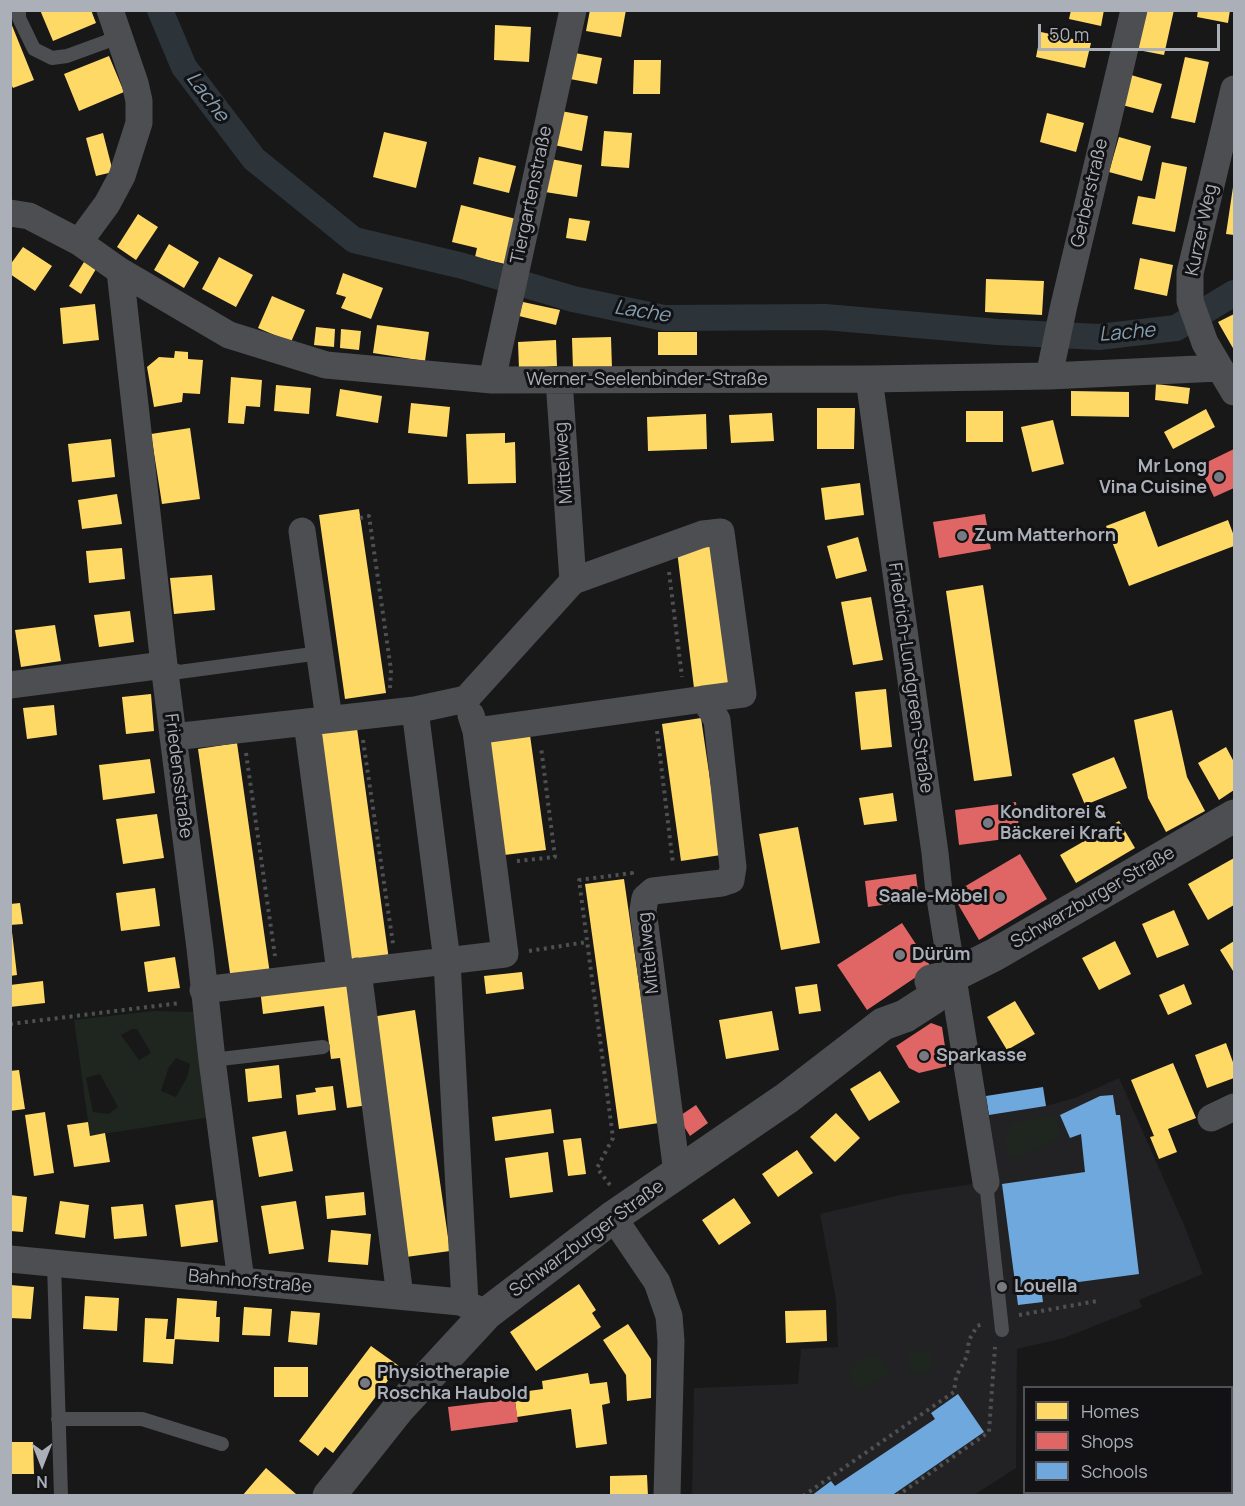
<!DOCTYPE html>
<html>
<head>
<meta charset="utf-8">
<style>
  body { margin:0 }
  #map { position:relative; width:1245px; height:1506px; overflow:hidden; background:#181818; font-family:Manrope,sans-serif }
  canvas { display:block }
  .frame { position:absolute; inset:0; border:12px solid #aaafb8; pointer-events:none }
  .legend { position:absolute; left:1023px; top:1386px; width:210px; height:108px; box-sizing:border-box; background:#121214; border:2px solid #4f5156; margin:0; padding:8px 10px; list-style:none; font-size:18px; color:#aaafb8 }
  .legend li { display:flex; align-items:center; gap:12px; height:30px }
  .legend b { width:30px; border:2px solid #4f5156 }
  .north { position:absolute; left:12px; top:1434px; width:60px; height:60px; -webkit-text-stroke:4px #121214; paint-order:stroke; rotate:180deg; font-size:16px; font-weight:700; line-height:24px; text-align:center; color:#aaafb8 }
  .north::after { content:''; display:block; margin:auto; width:21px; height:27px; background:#aaafb8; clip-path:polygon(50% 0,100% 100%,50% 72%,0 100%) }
  .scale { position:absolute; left:1038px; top:24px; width:182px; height:27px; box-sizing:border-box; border:3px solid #aaafb8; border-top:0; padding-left:8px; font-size:18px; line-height:21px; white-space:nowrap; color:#aaafb8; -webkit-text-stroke:4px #121214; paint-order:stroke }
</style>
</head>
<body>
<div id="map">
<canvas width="1245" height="1506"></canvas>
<div class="frame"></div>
<ul class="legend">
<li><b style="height:16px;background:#ffd966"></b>Homes</li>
<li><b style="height:16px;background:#e06666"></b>Shops</li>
<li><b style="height:16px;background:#6fa8dc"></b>Schools</li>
</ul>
<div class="north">N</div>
<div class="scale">50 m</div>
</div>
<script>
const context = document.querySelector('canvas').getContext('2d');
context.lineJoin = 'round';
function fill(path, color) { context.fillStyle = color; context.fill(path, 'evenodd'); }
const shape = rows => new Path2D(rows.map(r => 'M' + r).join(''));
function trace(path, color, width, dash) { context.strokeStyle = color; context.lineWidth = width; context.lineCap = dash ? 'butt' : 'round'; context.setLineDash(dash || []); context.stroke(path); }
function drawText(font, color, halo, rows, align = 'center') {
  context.font = font + ' Manrope,sans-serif'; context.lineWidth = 6; context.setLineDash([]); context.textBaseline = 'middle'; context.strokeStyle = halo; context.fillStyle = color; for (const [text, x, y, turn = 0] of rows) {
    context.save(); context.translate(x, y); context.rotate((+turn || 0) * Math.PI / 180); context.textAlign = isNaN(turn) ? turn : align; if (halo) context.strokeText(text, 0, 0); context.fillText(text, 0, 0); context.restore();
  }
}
fill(shape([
  [1119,1078,1185,1227,1203,1274,1139,1300,1142,1307,1064,1338,1017,1349,1016,1468,974,1495,692,1496,694,1388,798,1384,801,1349,838,1347,836,1300,820,1214,900,1195,999,1180,989,1115,1046,1106,1075,1098]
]), '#222224');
fill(shape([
  [154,1011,193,1012,196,1022,211,1117,90,1136,74,1020],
  [132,1029,137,1029,151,1053,139,1060,121,1035],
  [176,1058,190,1064,187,1077,176,1097,161,1091,168,1069],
  [100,1074,118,1107,109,1114,93,1112,86,1078],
  [1055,1115,1062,1137,1021,1157,1012,1156,1006,1146,1006,1136,1012,1122],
  '907 1362a13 13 0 1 1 26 0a13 13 0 1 1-26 0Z',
  [879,1353,891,1374,862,1389,856,1386,850,1379,850,1370,853,1363]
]), '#1f251f');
fill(shape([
  [40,10,91,10,96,23,53,41],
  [590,10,626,10,621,37,586,31],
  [1071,10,1104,10,1101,26,1069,19],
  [1146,10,1174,10,1164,55,1138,50],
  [1198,10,1230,10,1228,23,1197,17],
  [11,23,34,80,13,88,10,82],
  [495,25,531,27,529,62,494,60],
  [1041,32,1091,43,1085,68,1036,57],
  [575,53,602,58,597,84,570,79],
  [109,56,124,92,79,111,64,74],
  [1185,57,1209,62,1195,123,1171,118],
  [634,60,661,60,660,94,633,94],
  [1131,75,1162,84,1153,113,1122,105],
  [561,111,588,116,582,151,554,145],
  [1047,113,1084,123,1076,152,1040,142],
  [604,131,632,133,629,168,601,166],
  [384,132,427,142,416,188,373,177],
  [103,133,113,172,96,176,86,138],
  [1119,137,1151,146,1142,181,1109,172],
  [479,157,516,166,509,193,473,184],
  [551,159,582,165,577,197,545,192],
  [1162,162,1187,167,1175,232,1132,224,1138,196,1155,199],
  [1233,187,1234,187,1234,235,1226,234],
  [461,205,516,219,505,264,475,257,477,248,452,242],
  [138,214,158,227,136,260,117,247],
  [569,218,590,221,586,241,566,238],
  [169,244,199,262,184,288,154,270],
  [23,247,52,266,35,291,10,274,10,265],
  [219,257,253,275,236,307,202,289],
  [1140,258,1173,265,1167,296,1134,289],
  [84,262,96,269,81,294,69,286],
  [343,273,383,288,371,319,341,308,346,297,336,294],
  [986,279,1044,281,1042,315,985,312],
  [272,296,305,310,291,342,258,328],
  [523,302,560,310,556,325,519,316],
  [95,304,99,340,63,344,60,308],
  [1234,314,1234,350,1218,322],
  [377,325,429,332,425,361,373,353],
  [316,327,335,329,334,347,314,345],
  [341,329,361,331,359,350,340,348],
  [658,332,697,332,697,355,658,355],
  [611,337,612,369,573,370,572,338],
  [556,340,557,366,519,369,518,342],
  [175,351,188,352,188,359,203,360,200,394,183,393,182,402,154,407,147,367,159,357,174,358],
  [231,377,262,380,260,407,246,406,244,424,228,423],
  [1156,384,1190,388,1188,404,1155,400],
  [276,385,311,388,309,414,274,411],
  [340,389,382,396,378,423,336,416],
  [1071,391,1129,392,1129,417,1071,416],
  [411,403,450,407,447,437,408,433],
  [817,408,855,408,854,449,817,449],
  [1206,409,1215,427,1173,449,1164,432],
  [966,411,1003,411,1003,442,966,442],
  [772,413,774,441,731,443,729,415],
  [706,414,707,449,648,451,647,417],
  [1053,420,1064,464,1032,472,1021,427],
  [190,428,200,499,162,504,151,434],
  [505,433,505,443,515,442,516,483,468,484,466,434],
  [111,439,115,477,72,482,68,444],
  [860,483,864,515,825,520,821,488],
  [117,494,122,524,82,529,78,500],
  [359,509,386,693,345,699,319,515],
  [1145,511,1158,547,1228,520,1234,536,1234,546,1129,586,1106,526],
  [858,537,867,571,836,579,827,546],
  [715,546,733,683,694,688,677,551],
  [122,548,125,579,89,583,86,551],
  [212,575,215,610,174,614,170,578],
  [983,585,1012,776,974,781,946,591],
  [871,597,883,660,853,665,841,602],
  [130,611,134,642,99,647,94,615],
  [55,625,61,661,21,667,15,630],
  [886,689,892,747,861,750,855,692],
  [151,694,154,731,126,734,122,697],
  [54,705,57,735,27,739,23,708],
  [1172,710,1187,777,1205,811,1166,832,1148,798,1134,720],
  [701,718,721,855,681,861,662,724],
  [357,728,389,960,349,966,317,734],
  [529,728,546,850,504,855,488,734],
  [237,743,270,974,231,980,198,749],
  [1226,747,1234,762,1234,790,1219,800,1198,763],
  [1114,757,1127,788,1085,805,1072,774],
  [150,759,155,793,103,800,99,765],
  [893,793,897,821,864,825,859,798],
  [157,814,164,858,123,864,116,819],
  [1119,821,1135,848,1076,883,1060,855],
  [798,827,820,943,781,950,759,834],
  [1234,858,1234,905,1208,920,1188,884],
  [624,879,659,1123,619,1129,585,884],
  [155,888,160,926,121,931,116,893],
  [20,903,23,924,10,925,10,904],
  [1174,910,1189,945,1157,958,1142,924],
  [12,932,17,975,10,976,10,933],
  [1115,941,1131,974,1099,990,1082,958],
  [1234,941,1234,970,1233,971,1220,950],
  [175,957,180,988,148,992,144,962],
  [522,972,524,989,486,994,484,976],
  [352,977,369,1105,347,1108,340,1058,331,1059,324,1006,263,1014,260,989],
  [43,981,45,1003,10,1007,10,985],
  [817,984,821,1011,799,1014,795,987],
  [1184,984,1192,1004,1168,1015,1159,995],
  [1015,1001,1035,1034,1007,1050,987,1017],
  [415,1010,450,1251,406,1257,371,1017],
  [772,1011,779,1050,726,1059,719,1020],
  [1226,1043,1234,1065,1234,1078,1207,1088,1195,1055],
  [1173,1063,1196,1118,1168,1129,1177,1152,1159,1159,1150,1137,1154,1136,1131,1080],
  [279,1065,282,1098,248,1102,245,1069],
  [19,1070,25,1109,10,1111,10,1071],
  [880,1071,900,1102,869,1121,850,1089],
  [333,1086,336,1110,298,1115,296,1095,316,1092,315,1088],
  [551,1109,554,1133,495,1141,492,1117],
  [45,1112,54,1173,34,1176,25,1115],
  [836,1113,860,1138,835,1162,810,1137],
  [88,1122,90,1136,105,1133,110,1162,74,1167,67,1125],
  [286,1131,293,1171,259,1177,252,1137],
  [581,1138,586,1174,568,1176,563,1140],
  [797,1150,813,1173,778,1197,762,1174],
  [548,1152,553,1192,510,1198,505,1158],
  [364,1192,366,1215,327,1219,325,1196],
  [10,1195,27,1197,23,1232,10,1231],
  [734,1198,751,1223,719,1245,702,1220],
  [213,1200,218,1242,181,1247,175,1205],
  [60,1201,89,1205,85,1238,55,1234],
  [296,1201,304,1249,269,1254,261,1206],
  [143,1204,147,1236,114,1239,111,1207],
  [331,1230,371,1234,368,1265,328,1262],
  [579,1284,596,1310,592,1313,601,1327,536,1371,510,1332],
  [10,1285,34,1287,31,1319,10,1318],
  [85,1296,119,1298,117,1331,83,1329],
  [177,1298,217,1301,216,1317,220,1317,219,1342,174,1339],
  [244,1307,272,1309,270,1336,242,1335],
  [826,1310,827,1341,786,1343,785,1311],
  [291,1311,320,1313,317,1345,288,1342],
  [145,1318,168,1319,166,1339,175,1339,173,1364,143,1362],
  [628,1324,651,1359,651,1398,627,1401,626,1375,603,1340],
  [371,1346,399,1366,333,1453,325,1447,318,1456,299,1441],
  [274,1367,308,1367,308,1397,274,1397],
  [588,1373,590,1384,607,1382,610,1403,602,1405,607,1444,576,1448,571,1409,517,1417,514,1393,543,1389,542,1381],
  [10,1442,33,1442,34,1474,10,1474],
  [266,1468,296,1494,294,1496,242,1496],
  [647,1475,648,1496,610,1496,610,1476]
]), '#ffd966');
fill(shape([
  [1234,449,1234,488,1214,497,1199,466],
  [985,514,991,549,939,558,933,522],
  [1016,802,1020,837,959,845,955,810],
  [1020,854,1047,899,979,940,952,894],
  [916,874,919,900,868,907,865,881],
  [902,923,931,967,867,1010,837,965],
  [931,1023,942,1027,948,1066,919,1073,909,1068,896,1046],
  [696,1105,708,1123,690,1136,678,1117],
  [514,1393,518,1422,451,1431,448,1407,489,1402,489,1396]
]), '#e06666');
fill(shape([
  [1043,1087,1046,1106,989,1115,986,1096],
  [1113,1095,1116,1115,1120,1115,1139,1274,1041,1287,1043,1302,1018,1305,1002,1184,1085,1172,1081,1134,1070,1138,1060,1115,1100,1096],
  [958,1394,984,1432,891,1496,811,1496,831,1481,835,1486,935,1419,931,1413]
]), '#6fa8dc');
trace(shape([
  [160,10,184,67,254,159,354,240,463,266,573,299,664,318,825,317,998,332,1099,337,1176,328,1234,293]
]), '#2c3439', 26);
trace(shape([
  [360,518,369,516,391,670,390,688],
  [669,572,682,677],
  [657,731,673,864],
  [363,740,393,944],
  [246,753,275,956],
  [517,861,555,857,541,747],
  [529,951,587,942],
  [10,1024,180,1003],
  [610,1185,597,1168,613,1138,579,880,632,873,632,875],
  [1019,1315,1097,1301],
  [803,1496,954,1392,956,1377,967,1356,969,1340,977,1326,983,1324],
  [897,1496,989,1432,995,1347]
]), '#4e5052', 4, [3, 4.5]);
trace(shape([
  [19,10,19,18,34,49,52,58,67,56,119,37],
  [164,665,179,672,320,653],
  [212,1060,323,1047],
  [986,1182,1002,1330],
  [54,1264,61,1496],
  [58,1419,142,1419,222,1444]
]), '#4d4e51', 14);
trace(shape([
  [1234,89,1190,273,1190,301,1205,343,1234,392],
  [10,213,29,216,79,242,120,271,229,335,326,365,492,380,869,379,1049,376,1219,368],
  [79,242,107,204,122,176,139,123,139,101,135,83,110,10],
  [120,271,164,665,200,948,212,1060,241,1281],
  [1049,376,1064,305,1134,10],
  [869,379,935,853,939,892,986,1182],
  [492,380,573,10],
  [302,531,329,719],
  [573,581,703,534,721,532,743,694,704,699],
  [10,685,164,665],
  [415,710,447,961,465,1303],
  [307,722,340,972],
  [476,731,704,699,717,720,733,867,731,880,722,883,653,891,645,898,643,910,677,1173],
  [173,737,415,710,466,699,573,581,559,380],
  [358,971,400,1296],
  [203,990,505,954,476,731,471,715],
  [1211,1118,1234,1107],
  [613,1217,657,1282,669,1316,671,1341,667,1496],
  [10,1259,460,1302,480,1310]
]), '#4d4e51', 27);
trace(shape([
  [931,981,952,976,994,955,1234,816],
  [329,1496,399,1408,486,1314,613,1217,787,1098,883,1024,905,1016,933,998,952,976]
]), '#4d4e51', 33);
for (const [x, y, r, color] of [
  [1219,477,6,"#777a80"],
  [962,536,6,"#777a80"],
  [988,823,6,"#777a80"],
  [1000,897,6,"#777a80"],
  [900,955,6,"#777a80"],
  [924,1056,6,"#777a80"],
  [1002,1287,6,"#777a80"],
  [365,1383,6,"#777a80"]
]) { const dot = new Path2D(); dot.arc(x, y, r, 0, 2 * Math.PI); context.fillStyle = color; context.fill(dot); trace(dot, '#121214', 2); }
drawText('18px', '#aaafb8', '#121214', [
  ["Gerberstraße",1090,193,-77],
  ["Tiergartenstraße",532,195,-78],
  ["Kurzer Weg",1202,230,-78],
  ["Werner-Seelenbinder-Straße",647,380],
  ["Mittelweg",564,463,-94],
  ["Friedrich-Lundgreen-Straße",910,678,82],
  ["Friedensstraße",178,776,83],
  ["Schwarzburger Straße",1093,898,-30],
  ["Mittelweg",649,953,-96],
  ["Schwarzburger Straße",587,1239,-36],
  ["Bahnhofstraße",250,1282,5]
]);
drawText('bold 18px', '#aaafb8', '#121214', [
  ["Mr Long",1207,467,"right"],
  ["Vina Cuisine",1207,488,"right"],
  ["Zum Matterhorn",974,536],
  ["Konditorei &",1000,813],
  ["Bäckerei Kraft",1000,834],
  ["Saale-Möbel",988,897,"right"],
  ["Dürüm",912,955],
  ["Sparkasse",936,1056],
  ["Louella",1014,1287],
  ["Physiotherapie",377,1373],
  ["Roschka Haubold",377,1394]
], 'left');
drawText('italic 20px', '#849eb1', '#121214', [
  ["Lache",207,97,53],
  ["Lache",642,312,9],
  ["Lache",1127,333,-5]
]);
</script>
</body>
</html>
